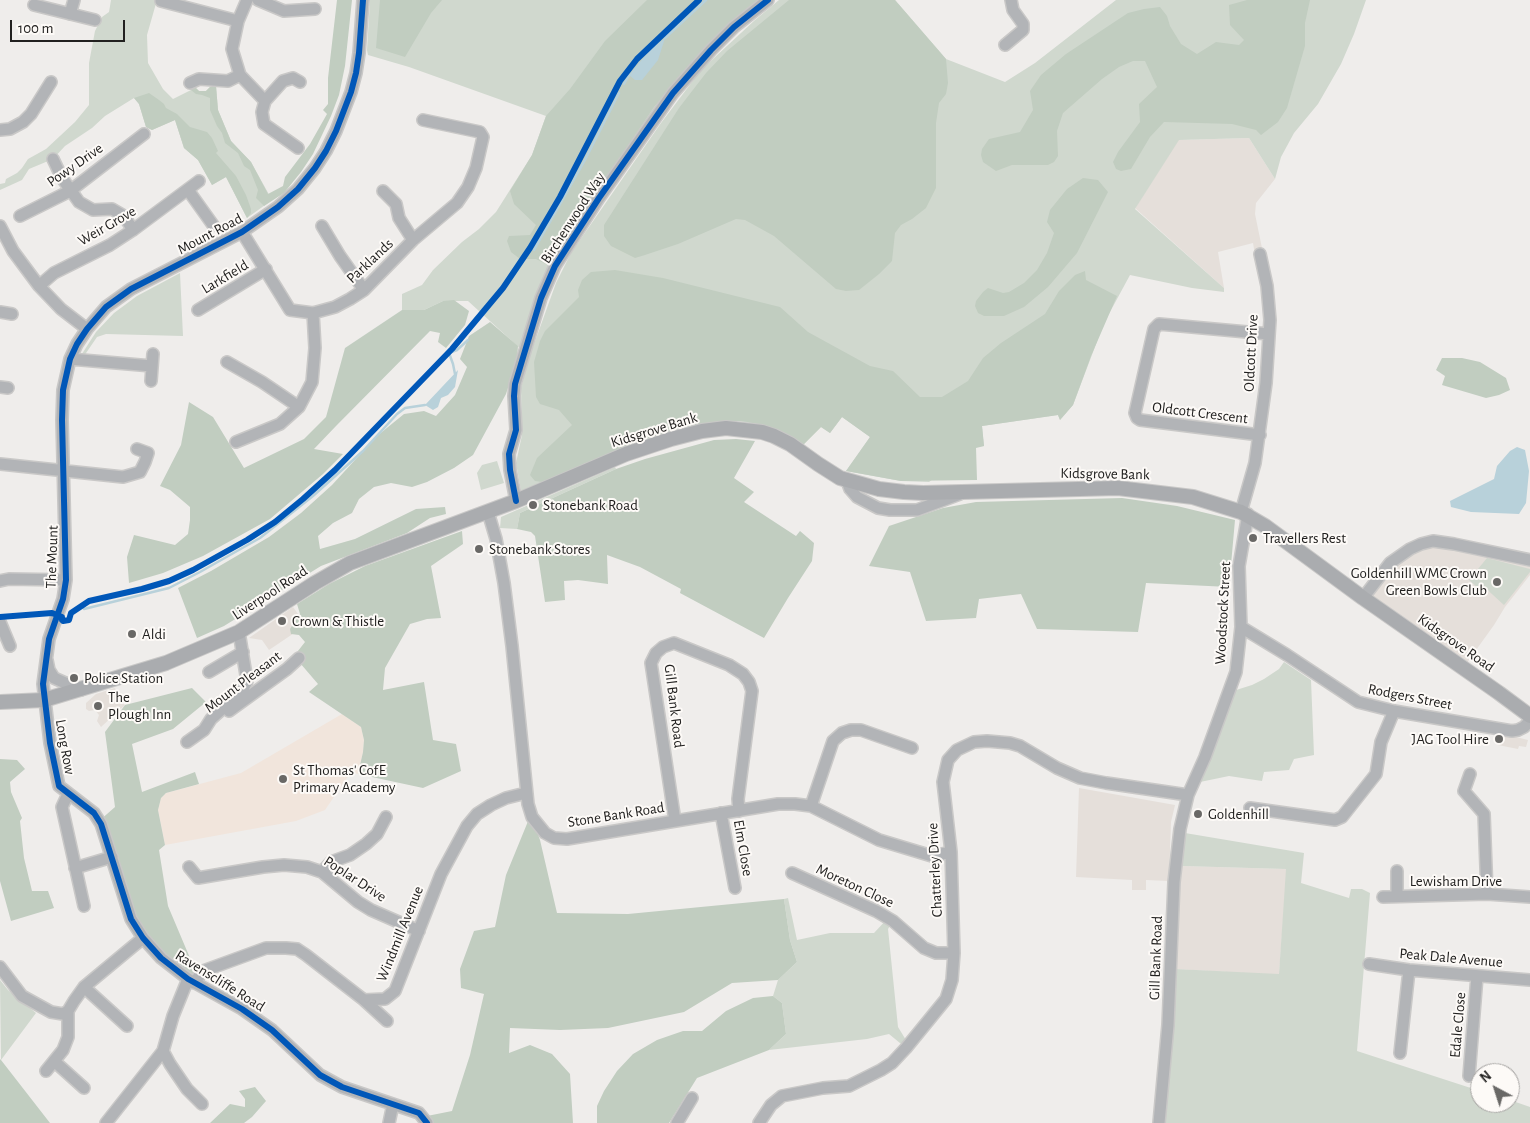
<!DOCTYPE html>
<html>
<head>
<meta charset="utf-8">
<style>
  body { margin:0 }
  #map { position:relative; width:1530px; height:1123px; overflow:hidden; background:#efedeb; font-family:"Alegreya Sans",sans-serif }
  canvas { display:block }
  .north { position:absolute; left:1470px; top:1063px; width:50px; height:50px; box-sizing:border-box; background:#fdfaf7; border:1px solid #a5a3a1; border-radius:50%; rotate:320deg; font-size:14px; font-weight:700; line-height:20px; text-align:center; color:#21201f }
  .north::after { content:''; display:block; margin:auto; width:18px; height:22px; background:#696866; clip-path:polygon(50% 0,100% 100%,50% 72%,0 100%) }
  .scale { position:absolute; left:10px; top:20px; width:115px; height:22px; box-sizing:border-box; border:2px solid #21201f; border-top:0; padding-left:6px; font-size:15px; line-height:18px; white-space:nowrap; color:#21201f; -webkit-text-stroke:4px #fdfaf7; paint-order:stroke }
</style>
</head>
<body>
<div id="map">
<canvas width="1530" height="1123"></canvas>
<div class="north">N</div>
<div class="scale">100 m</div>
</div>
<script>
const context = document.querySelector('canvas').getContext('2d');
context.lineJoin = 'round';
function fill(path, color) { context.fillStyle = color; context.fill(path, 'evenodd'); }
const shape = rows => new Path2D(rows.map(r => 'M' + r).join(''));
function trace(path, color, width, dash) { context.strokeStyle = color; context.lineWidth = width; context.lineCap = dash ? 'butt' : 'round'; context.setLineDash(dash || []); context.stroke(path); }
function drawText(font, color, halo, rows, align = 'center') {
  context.font = font + ' "Alegreya Sans",sans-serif'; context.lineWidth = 4; context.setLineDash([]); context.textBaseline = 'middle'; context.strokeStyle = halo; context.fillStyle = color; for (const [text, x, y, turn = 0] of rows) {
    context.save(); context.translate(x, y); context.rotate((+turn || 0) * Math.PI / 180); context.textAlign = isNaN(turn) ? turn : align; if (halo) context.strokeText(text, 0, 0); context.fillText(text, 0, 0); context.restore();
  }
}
fill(shape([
  [1249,138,1275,179,1256,203,1255,214,1263,253,1255,255,1253,243,1218,252,1224,288,1135,208,1178,140],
  [1437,545,1530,564,1530,575,1505,607,1494,625,1466,664,1368,598,1394,564,1416,550],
  [293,607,306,625,269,650,262,640,249,638],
  [115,688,120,701,125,705,101,727,97,721,99,715,95,710,89,711,86,709,86,703,96,694],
  [1499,735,1516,737,1528,740,1526,747,1519,746,1518,749,1498,745],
  [1079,788,1175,805,1171,822,1169,881,1146,880,1146,890,1132,890,1132,880,1076,877],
  [1182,866,1287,869,1279,975,1175,969,1176,934]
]), '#e5dfda');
fill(shape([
  [342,714,361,727,364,740,363,752,358,774,351,772,325,810,296,821,165,845,158,810,161,798,166,793,241,773]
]), '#f1e5dc');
fill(shape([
  [111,0,157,0,147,35,148,63,163,89,173,99,191,90,194,86,199,91,206,91,210,87,216,86,218,110,231,141,251,162,272,200,247,218,226,177,212,185,198,160,184,148,175,120,152,130,146,127,139,104,134,98,105,116,92,128,65,146,53,159,29,169,22,180,0,190,0,184,5,183,6,179,17,173,22,168,28,159,46,149,75,122,89,105,89,63,95,31,102,17,109,12],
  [370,0,768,0,711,50,567,246,524,352,468,301,443,301,424,310,402,310,402,294,422,285,433,270,462,242,479,229,496,212,532,155,546,116,409,67,368,55,367,50],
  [779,0,895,0,946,59,1005,82,1035,63,1116,0,1366,0,1354,34,1341,64,1318,104,1294,133,1281,157,1275,179,1249,138,1179,140,1135,209,1224,288,1224,292,1192,288,1130,275,1104,323,1073,405,1060,420,1058,415,982,426,984,446,976,447,929,482,901,481,846,471,870,437,842,417,830,433,821,427,803,445,773,428,763,425,736,421,699,425,658,436,521,491,516,463,522,435,521,388,529,358,556,283,571,253,661,123,701,70,755,20],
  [180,273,183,336,106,334,97,337,84,356,80,357,96,332,114,313,137,296],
  [497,461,504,483,481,490,477,473,482,465],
  [615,467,616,469,520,513,517,529,500,528,501,517],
  [1487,558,1530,569,1530,572,1504,605,1481,584,1477,587,1469,580],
  [1284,662,1311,680,1314,755,1294,759,1289,770,1264,772,1262,781,1229,776,1200,782,1222,729,1233,691,1252,685,1264,679,1279,669],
  [1185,833,1304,853,1301,883,1349,898,1351,889,1362,889,1370,893,1357,1051,1480,1091,1480,1103,1510,1103,1510,1100,1530,1107,1530,1123,1162,1123,1175,969,1279,974,1286,869,1182,866],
  [788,898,797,940,830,933,874,933,888,918,893,921,888,929,898,1027,909,1045,906,1048,889,1034,867,1039,769,1050,786,1034,782,1003,773,996,778,980,797,962,790,940,784,899],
  [0,980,8,990,36,1013,1,1060]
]), '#d0d8ce');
fill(shape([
  [337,0,352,0,345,66,339,95,331,116,313,154,301,172,284,193,264,206,256,198,258,190,250,170,244,166,238,153,225,143,222,133,217,126,210,110,210,98,202,95,196,94,191,90,194,86,199,91,206,91,210,87,216,86,218,110,231,141,251,162,268,194,283,186,285,177,310,144,327,114,323,110,328,104,328,78],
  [380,0,442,0,431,13,405,57,376,48],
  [647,0,758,0,704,48,654,107,548,265,536,259,520,259,511,252,507,241,509,236,530,235,536,225,514,204,510,191,532,155,546,116,570,89,605,41],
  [789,0,895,0,946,59,948,83,946,94,939,103,936,123,936,188,926,208,912,219,901,225,895,233,892,261,879,274,859,290,846,291,836,289,774,236,745,220,736,219,678,244,645,255,635,258,611,246,604,236,604,225,679,108,706,73,727,51],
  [1247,0,1310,0,1305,23,1305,46,1287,108,1278,122,1261,135,1256,130,1232,124,1164,122,1150,137,1131,169,1121,171,1116,169,1113,162,1118,152,1140,122,1139,104,1157,87,1145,61,1133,61,1119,67,1102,79,1063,113,1057,131,1058,156,1054,162,1048,165,1012,165,996,171,983,162,981,155,982,149,989,139,1020,132,1033,110,1030,91,1041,75,1066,54,1128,13,1144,9,1160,7,1167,16,1170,26,1181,44,1197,54,1216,42,1239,45,1244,40,1230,25,1229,5],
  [149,93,159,100,164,104,166,108,177,114,190,127,207,132,212,138,218,151,216,153,236,176,246,195,251,209,251,213,247,218,226,177,212,185,198,160,184,148,175,120,152,130,146,127,139,104,134,98],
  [1083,178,1098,180,1108,192,1077,253,1048,287,1024,307,1004,316,984,316,978,313,975,306,976,301,983,292,988,288,1003,293,1009,292,1024,283,1037,270,1047,253,1054,233,1047,222,1050,210,1067,189],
  [615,270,663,278,780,307,808,332,870,366,893,371,920,397,942,397,968,381,983,358,1001,343,1045,314,1059,291,1075,275,1085,271,1086,280,1117,296,1091,356,1073,405,1060,420,1058,415,982,426,984,446,976,448,977,480,901,481,846,471,870,437,842,417,830,433,821,427,803,445,773,428,763,425,742,421,729,421,699,425,658,436,542,482,535,481,530,475,537,458,572,425,559,410,540,404,536,397,534,362,540,341,545,331,579,297,578,290,582,280,591,272],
  [454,300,469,311,465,325,446,348,438,342,440,333,430,331,336,426,314,449,343,454,323,474,270,519,203,556,163,573,129,583,127,557,134,535,175,545,188,534,190,520,190,507,170,490,160,486,181,445,189,402,213,417,244,468,304,439,326,417,345,348,402,310,424,310,443,301],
  [490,322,518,346,517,360,506,394,473,455,454,468,427,482,412,487,391,483,374,487,359,499,352,513,333,523,318,536,320,549,355,539,416,509,445,507,446,514,430,518,407,533,321,566,224,626,197,638,178,588,211,571,269,537,301,513,332,485,377,436,404,414,424,411,436,416,455,395,467,367,460,359,469,336],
  [1442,358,1462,358,1480,362,1506,378,1510,390,1499,395,1486,398,1442,385,1445,376,1436,370],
  [736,439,755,441,734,478,754,492,744,502,796,536,800,531,814,543,812,561,788,598,764,638,680,593,681,589,640,567,607,555,608,584,578,580,564,581,565,600,545,602,535,536,531,532,517,529,520,513,616,469,645,459,714,440],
  [1122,498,1177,506,1235,520,1229,587,1146,583,1138,632,1037,629,1021,594,979,599,976,618,926,621,910,572,869,566,889,526,943,508,976,502],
  [462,531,463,544,431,566,441,618,427,619,410,624,385,668,383,690,424,682,433,740,456,744,461,771,423,788,358,774,363,752,364,740,361,727,309,692,318,684,294,656,305,642,299,635,291,634,290,629,300,614,297,604,329,584,365,566],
  [192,688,206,702,173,729,132,744,142,792,195,772,199,784,166,793,161,798,158,810,165,845,159,850,168,906,198,977,194,983,143,938,99,821,115,807,105,732,125,705],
  [0,759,17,760,25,769,10,782,11,792,22,818,20,821,24,858,32,891,48,891,54,908,11,921,0,881],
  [531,814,540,840,557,913,628,914,784,899,790,940,797,962,778,980,732,983,684,1012,608,1028,560,1030,510,1028,509,1053,530,1045,552,1054,570,1074,573,1123,427,1123,427,1116,452,1111,470,1055,484,994,461,988,460,969,474,931,495,927,506,875],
  [773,996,782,1003,786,1034,769,1050,697,1078,669,1123,597,1123,597,1106,604,1091,617,1071,633,1054,657,1040,683,1031,702,1031,726,1011,753,998],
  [0,1059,1,1060,50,1123,0,1123],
  [255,1087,266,1101,252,1117,244,1123,210,1123,230,1104,245,1107,245,1099,239,1091]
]), '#c1cdc0');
fill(shape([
  [665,38,658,60,642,80,635,80,629,75,651,49],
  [458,370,455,387,448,395,441,398,438,407,433,410,425,405],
  [1517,447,1525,450,1529,471,1526,503,1519,514,1471,512,1451,507,1450,501,1494,479,1497,466,1510,451]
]), '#b8d1da');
trace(shape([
  [665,38,706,0],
  [624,84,629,75],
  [534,250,585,160,619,93],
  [455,374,453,364,449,353,457,350,468,340],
  [84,609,169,588,200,572,260,538,313,496,363,451,397,414,405,408,425,405]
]), '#b8d1da', 2.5);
const minor = shape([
  [247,0,238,21,232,49,240,75,265,101,262,112,264,124,298,148],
  [258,0,284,11,315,9],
  [363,0,359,53,356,73,351,92,336,131,326,151,315,168,298,189,278,207,242,232,131,289,106,307,87,329,77,344,70,359,63,390,62,420,66,580,63,599,49,639,43,684,50,743,59,786,94,813,101,824,131,919,143,938,161,958,188,979,242,1009,272,1030,320,1075,342,1087,419,1113,427,1123],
  [161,1,238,21],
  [34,5,95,20],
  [70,14,74,0],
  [1005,45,1023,30,1023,24,1013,10,1011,0],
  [190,83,199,79,228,81,240,75],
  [265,101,283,81,293,78,300,82],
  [0,130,10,129,23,122,31,114,51,82],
  [53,159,62,178,79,202,93,210,112,209,124,216,133,230],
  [188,190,213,225],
  [383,191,396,204,399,218,413,240],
  [20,216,70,191,144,134],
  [0,226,13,251,39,286,61,309,87,329],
  [322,226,340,256,364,290],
  [242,232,290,310,313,313,335,307,350,299,364,290,413,240,457,203,468,187,476,168,483,137,480,132,423,120],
  [39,286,54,273,110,245,133,230,199,181],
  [198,310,266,269],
  [0,312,12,314],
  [70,359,152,366],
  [227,362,262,382,299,407],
  [151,381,153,354],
  [0,387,8,388],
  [1260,435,1140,420,1137,418,1135,413,1154,329,1159,324,1269,334],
  [236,442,280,424,299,407,312,382,315,348,313,313],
  [0,464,123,477,140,472,145,462,148,453,137,449],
  [847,481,850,489,857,497,878,508,890,510,917,510,960,494],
  [516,501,510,470,509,454,516,430,514,396,515,384,541,298,555,266,599,198,673,93,711,50,734,27,768,0],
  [488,512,496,539,504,583,512,646,528,804,532,817,545,833,554,838,567,839,778,804,795,804,811,806,879,840,932,856,951,852],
  [1241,512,1255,463,1266,383,1270,320,1267,286,1260,254],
  [0,581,9,579,66,580],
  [1363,598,1390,563,1410,549,1421,544,1433,541,1454,544,1530,560],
  [0,622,10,646],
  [1241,627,1287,655,1358,702,1394,711,1512,731,1518,730,1524,727,1530,721],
  [47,660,49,670,54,678,81,690],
  [209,672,243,652],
  [229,711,287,669,299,658],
  [187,742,204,730,211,719,242,691,247,681,239,632],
  [1470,774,1464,791,1484,814,1487,894],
  [68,794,62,807,84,906],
  [811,806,833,741,842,733,851,730,861,730,912,748],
  [1250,808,1335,820,1342,817,1376,774,1381,742,1394,711],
  [721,813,735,888],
  [675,821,651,663,656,653,663,647,674,643,729,665,743,674,749,682,752,691,738,799,739,811],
  [189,867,198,878,263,867,284,865,307,867,322,872,358,902,371,910,419,931],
  [75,868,112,857],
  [322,872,331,862,350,855,366,844,377,834,386,817],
  [792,873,876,911,893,921,924,948,936,953,954,953],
  [1397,896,1397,871],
  [1383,897,1487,894,1530,897],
  [1369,964,1409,970,1530,980],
  [0,967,22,996,51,1012,63,1014,68,1011],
  [194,983,203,971,266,948,286,948,297,949,306,955,364,1000,385,999,395,991,441,874,467,826,477,814,491,805,506,798,526,793],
  [84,987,127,1026],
  [364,1000,387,1021],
  [163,1051,170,1064,187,1089,202,1104],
  [1400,1053,1409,970],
  [54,1061,84,1088],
  [46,1071,63,1050,68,1037,68,1011,74,1001,84,987,143,938],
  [1469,1076,1477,976],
  [106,1123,163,1051,173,1016,188,979],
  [389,1123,393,1104],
  [677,1123,692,1098],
  [759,1123,771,1105,782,1096,823,1088,849,1086,881,1070,892,1063,906,1048,946,999,952,980,954,953,951,852,943,782,948,760,957,750,974,742,987,741,1010,743,1020,746,1057,768,1080,778,1106,783,1188,795],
  [1159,1123,1168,1025,1174,882,1180,829,1188,795,1205,757,1236,672,1241,627,1239,566,1248,514]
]);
const major = shape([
  [0,702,44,700,166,663,239,632,315,583,350,563,516,501,626,454,671,439,702,431,726,428,762,432,774,436,790,444,818,464,840,478,879,489,904,492,923,493,1118,488,1193,497,1241,512,1265,526,1363,598,1499,693,1530,716]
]);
trace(minor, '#c9c8c7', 14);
trace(major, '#c9c8c7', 16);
trace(minor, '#b2b4b7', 11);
trace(major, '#aaacaf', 14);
trace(shape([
  [363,0,359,53,356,73,351,92,336,131,326,151,315,168,298,189,278,207,242,232,131,289,106,307,87,329,77,344,70,359,63,390,62,420,66,580,63,599,49,639,43,684,50,743,59,786,94,813,101,824,131,919,143,938,161,958,188,979,242,1009,272,1030,320,1075,342,1087,419,1113,427,1123],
  [516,501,510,470,509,454,516,430,514,396,515,384,541,298,555,266,599,198,673,93,711,50,734,27,768,0],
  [0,617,52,613,62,617,62,620,63,621,69,620,71,613,89,601,142,589,169,581,193,570,247,540,275,522,303,499,335,470,452,349,503,288,530,248,560,197,620,81,637,59,699,0]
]), '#0057b8', 6);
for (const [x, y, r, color] of [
  [533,505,5,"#696866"],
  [1253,538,5,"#696866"],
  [479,549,5,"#696866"],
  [1497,582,5,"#696866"],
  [282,621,5,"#696866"],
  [132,634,5,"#696866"],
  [74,678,5,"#696866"],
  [98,706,5,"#696866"],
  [1499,739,5,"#696866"],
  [283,779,5,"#696866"],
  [1198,814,5,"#696866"]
]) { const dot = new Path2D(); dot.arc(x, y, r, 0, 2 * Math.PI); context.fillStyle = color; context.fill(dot); trace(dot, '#fdfaf7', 2); }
drawText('15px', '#21201f', '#fdfaf7', [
  ["Powy Drive",75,165,-35],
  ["Birchenwood Way",573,218,-57],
  ["Weir Grove",107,226,-30],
  ["Mount Road",210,234,-28],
  ["Parklands",370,261,-43],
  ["Larkfield",225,277,-31],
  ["Oldcott Drive",1251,353,-87],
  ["Oldcott Crescent",1200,413,7],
  ["Kidsgrove Bank",654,430,-17],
  ["Kidsgrove Bank",1105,474,1],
  ["The Mount",52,557,-88],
  ["Liverpool Road",270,593,-33],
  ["Woodstock Street",1223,613,-87],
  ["Kidsgrove Road",1456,643,35],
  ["Mount Pleasant",243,682,-37],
  ["Rodgers Street",1410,697,11],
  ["Gill Bank Road",674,706,83],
  ["Long Row",65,747,80],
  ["Stone Bank Road",616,815,-9],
  ["Elm Close",743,848,80],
  ["Chatterley Drive",935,870,-93],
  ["Poplar Drive",355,879,33],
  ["Lewisham Drive",1456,881],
  ["Moreton Close",855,886,25],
  ["Windmill Avenue",400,934,-68],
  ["Gill Bank Road",1156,958,-88],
  ["Peak Dale Avenue",1451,958,5],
  ["Ravenscliffe Road",220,981,32],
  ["Edale Close",1458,1025,-85]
]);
drawText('15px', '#21201f', '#fdfaf7', [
  ["Stonebank Road",543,505],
  ["Travellers Rest",1263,538],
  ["Stonebank Stores",489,549],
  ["Goldenhill WMC Crown",1487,573,"right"],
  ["Green Bowls Club",1487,590,"right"],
  ["Crown & Thistle",292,621],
  ["Aldi",142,634],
  ["Police Station",84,678],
  ["The",108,697],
  ["Plough Inn",108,714],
  ["JAG Tool Hire",1489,739,"right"],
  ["St Thomas' CofE",293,770],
  ["Primary Academy",293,787],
  ["Goldenhill",1208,814]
], 'left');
</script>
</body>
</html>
